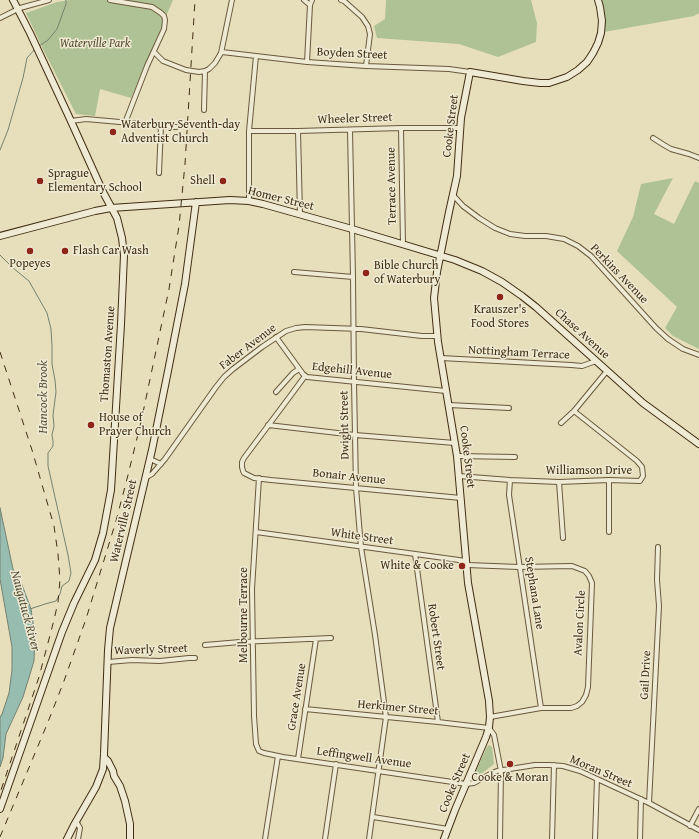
<!DOCTYPE html>
<html>
<head>
<meta charset="utf-8">
<style>
  body { margin:0 }
  canvas { display:block; background:#e7debc }
</style>
</head>
<body>
<canvas width="699" height="839"></canvas>
<script>
const context = document.querySelector('canvas').getContext('2d');
context.lineJoin = 'round';
function fill(path, color) { context.fillStyle = color; context.fill(path, 'evenodd'); }
const shape = rows => new Path2D(rows.map(r => 'M' + r).join(''));
function trace(path, color, width, dash) { context.strokeStyle = color; context.lineWidth = width; context.lineCap = dash ? 'butt' : 'round'; context.setLineDash(dash || []); context.stroke(path); }
function drawText(font, color, halo, rows, align = 'center') {
  context.font = font + ' "Gentium Book Plus",serif'; context.lineWidth = 3; context.setLineDash([]); context.textBaseline = 'middle'; context.strokeStyle = halo; context.fillStyle = color; for (const [text, x, y, turn = 0] of rows) {
    context.save(); context.translate(x, y); context.rotate((+turn || 0) * Math.PI / 180); context.textAlign = isNaN(turn) ? turn : align; if (halo) context.strokeText(text, 0, 0); context.fillText(text, 0, 0); context.restore();
  }
}
fill(shape([
  [69,0,173,0,131,98,100,89,95,116,76,114,44,51,26,13,57,2],
  [386,0,531,0,537,23,536,42,498,57,459,44,377,38,374,26,385,19],
  [602,0,699,0,699,13,694,16,604,32,604,19],
  [673,178,654,214,674,224,695,181,699,183,699,349,673,336,665,328,677,307,617,251,633,217,641,184],
  [489,745,492,747,494,764,481,774,478,774,476,773,476,771,487,747]
]), '#afc296');
const water = shape([
  [0,508,13,569,22,585,31,609,35,635,34,661,23,697,6,734,3,758,0,767,0,717,2,714,9,693,12,670,12,647,0,579,0,508]
]);
fill(water, '#97bcb0');
trace(water, '#748371', 1);
trace(shape([
  [39,46,48,40,57,29,66,4,66,0],
  [0,150,8,130,23,78,27,58,35,49],
  [0,255,13,268,29,281,47,313,51,329,52,346,52,364,55,380,56,392,53,415,54,426,52,435,53,441,53,446,48,453,48,466,68,555,71,573,69,581,62,586,60,594,56,601,45,604,30,609]
]), '#748371', 1);
const street = shape([
  [110,0,152,7,161,13,164,16,165,20,164,29,147,66,125,123],
  [304,0,310,5,312,0],
  [341,0,344,1,362,17,368,26,370,34,366,66],
  [0,18,20,8,49,0],
  [154,52,163,61,186,70,199,72,205,71,209,69,215,63,221,53,232,0],
  [222,52,307,62,366,66,449,69,470,72],
  [307,62,310,5],
  [204,110,205,71],
  [71,121,86,119,176,127],
  [401,128,403,245],
  [350,130,353,277,354,382,356,488,361,547,375,635,386,717,369,839],
  [249,131,298,131,401,128,460,128],
  [298,131,300,214],
  [653,138,664,145,671,149,689,154,699,158],
  [159,173,161,126],
  [453,195,463,206,479,218,495,228,510,234,525,236,546,236,564,239,578,246,591,256,656,328,668,339,683,349,699,355],
  [249,201,249,131,256,56],
  [294,272,353,277],
  [276,337,303,374,307,377,446,391],
  [441,358,571,365,582,366,596,361],
  [305,376,291,395,244,458,242,462,242,467,243,471,244,473,254,478,271,480,461,498],
  [276,392,293,373,299,369],
  [449,405,509,408],
  [561,423,574,411,607,371],
  [268,425,355,435,455,443],
  [457,456,515,457],
  [150,459,161,464],
  [459,476,510,480,559,482,609,480,640,481,643,476,642,467,637,461,574,411],
  [145,478,152,474,165,459,216,387,224,377,233,369,262,347,286,331,296,328,305,327,361,329,422,336,437,336],
  [259,478,252,589,254,716,256,744,259,751,264,753,283,757,466,784,474,783,490,774,497,771,535,765,549,765,563,766,580,771,649,803,699,830],
  [510,480,509,495,541,708],
  [609,480,609,532],
  [559,482,563,538],
  [256,532,466,561],
  [415,554,438,722],
  [467,565,519,567,572,566,585,571,589,576,592,583,588,687,586,695,582,702,577,706,571,708,541,708,490,717],
  [205,645,240,642,331,638],
  [108,662,132,660,160,661,189,658,195,658],
  [305,709,438,722,489,728,494,735,501,771,500,839],
  [298,759,316,639],
  [649,803,659,606,657,580,658,547],
  [373,817,448,829],
  [76,821,80,828,78,839],
  [690,826,699,809],
  [265,839,278,756],
  [325,839,336,764],
  [552,839,554,765],
  [595,839,597,779],
  [640,839,641,799]
]);
const secondary = shape([
  [0,236,95,211,111,208,230,200,249,201,263,204,352,229,455,260,482,271,502,282,522,296,536,307,643,403,699,444],
  [104,757,108,761,113,771,114,776,120,786,125,801,130,824,130,839],
  [0,809,62,632,74,603,95,560,103,533,111,490,121,324,124,255,122,238,117,218,103,192,70,119,30,33,13,0],
  [67,839,74,825,96,787,103,769,104,754,108,650,110,628,152,450,168,371,185,284,196,202],
  [444,839,455,810,486,737,489,727,490,717,489,701,468,583,457,456,438,342,434,298,437,272,449,212,457,176,461,118,470,72,523,81,540,83,549,83,567,77,578,70,587,62,593,53,598,43,601,33,602,21,600,7,598,0]
]);
trace(street, '#6a593c', 6);
trace(secondary, '#402d12', 8);
trace(street, '#efead3', 4);
trace(secondary, '#efead3', 6);
trace(shape([
  [0,352,32,450,54,526,58,554,60,580,58,602,54,620,39,677,0,793],
  [0,837,48,722,64,681,86,619,116,521,127,479,141,422,169,289,179,226,185,164,195,0]
]), '#402d12', 1, [7, 7]);
for (const [x, y, r, color] of [
  [113,132,4,"#8f2418"],
  [40,181,4,"#8f2418"],
  [223,181,4,"#8f2418"],
  [30,251,4,"#8f2418"],
  [65,251,4,"#8f2418"],
  [366,273,4,"#8f2418"],
  [500,297,4,"#8f2418"],
  [91,425,4,"#8f2418"],
  [462,566,4,"#8f2418"],
  [510,764,4,"#8f2418"]
]) { const dot = new Path2D(); dot.arc(x, y, r, 0, 2 * Math.PI); context.fillStyle = color; context.fill(dot); trace(dot, '#efead3', 1.5); }
drawText('italic 12px', '#564b2c', '#efead3', [
  ["Waterville Park",95,44]
]);
drawText('12px', '#402d12', '#efead3', [
  ["Boyden Street",352,54,3],
  ["Wheeler Street",355,119,-2],
  ["Cooke Street",451,126,-83],
  ["Terrace Avenue",392,186,-91],
  ["Homer Street",281,199,14],
  ["Perkins Avenue",619,274,46],
  ["Chase Avenue",582,334,42],
  ["Faber Avenue",248,347,-37],
  ["Nottingham Terrace",519,353,3],
  ["Thomaston Avenue",108,354,-86],
  ["Edgehill Avenue",352,371,6],
  ["Dwight Street",345,425,-91],
  ["Cooke Street",467,457,83],
  ["Williamson Drive",589,471],
  ["Bonair Avenue",349,477,6],
  ["Waterville Street",124,521,-77],
  ["White Street",362,537,8],
  ["Stephana Lane",534,593,81],
  ["Melbourne Terrace",244,615,-90],
  ["Avalon Circle",580,623,-87],
  ["Robert Street",436,637,82],
  ["Waverly Street",151,650,-2],
  ["Gail Drive",646,675,-87],
  ["Grace Avenue",297,697,-81],
  ["Herkimer Street",398,708,5],
  ["Leffingwell Avenue",364,758,8],
  ["Moran Street",601,772,23],
  ["Cooke Street",455,783,-67]
]);
drawText('12px', '#402d12', '#efead3', [
  ["Waterbury Seventh-day",121,125],
  ["Adventist Church",121,139],
  ["Sprague",48,174],
  ["Elementary School",48,188],
  ["Shell",215,181,"right"],
  ["Flash Car Wash",73,251],
  ["Popeyes",30,264,"center"],
  ["Bible Church",374,266],
  ["of Waterbury",374,280],
  ["Krauszer's",500,310,"center"],
  ["Food Stores",500,324,"center"],
  ["House of",99,418],
  ["Prayer Church",99,432],
  ["White & Cooke",454,566,"right"],
  ["Cooke & Moran",510,778,"center"]
], 'left');
drawText('italic 13px', '#56513a', '#efead3', [
  ["Hancock Brook",44,397,-90],
  ["Naugatuck River",25,611,75]
]);
</script>
</body>
</html>
